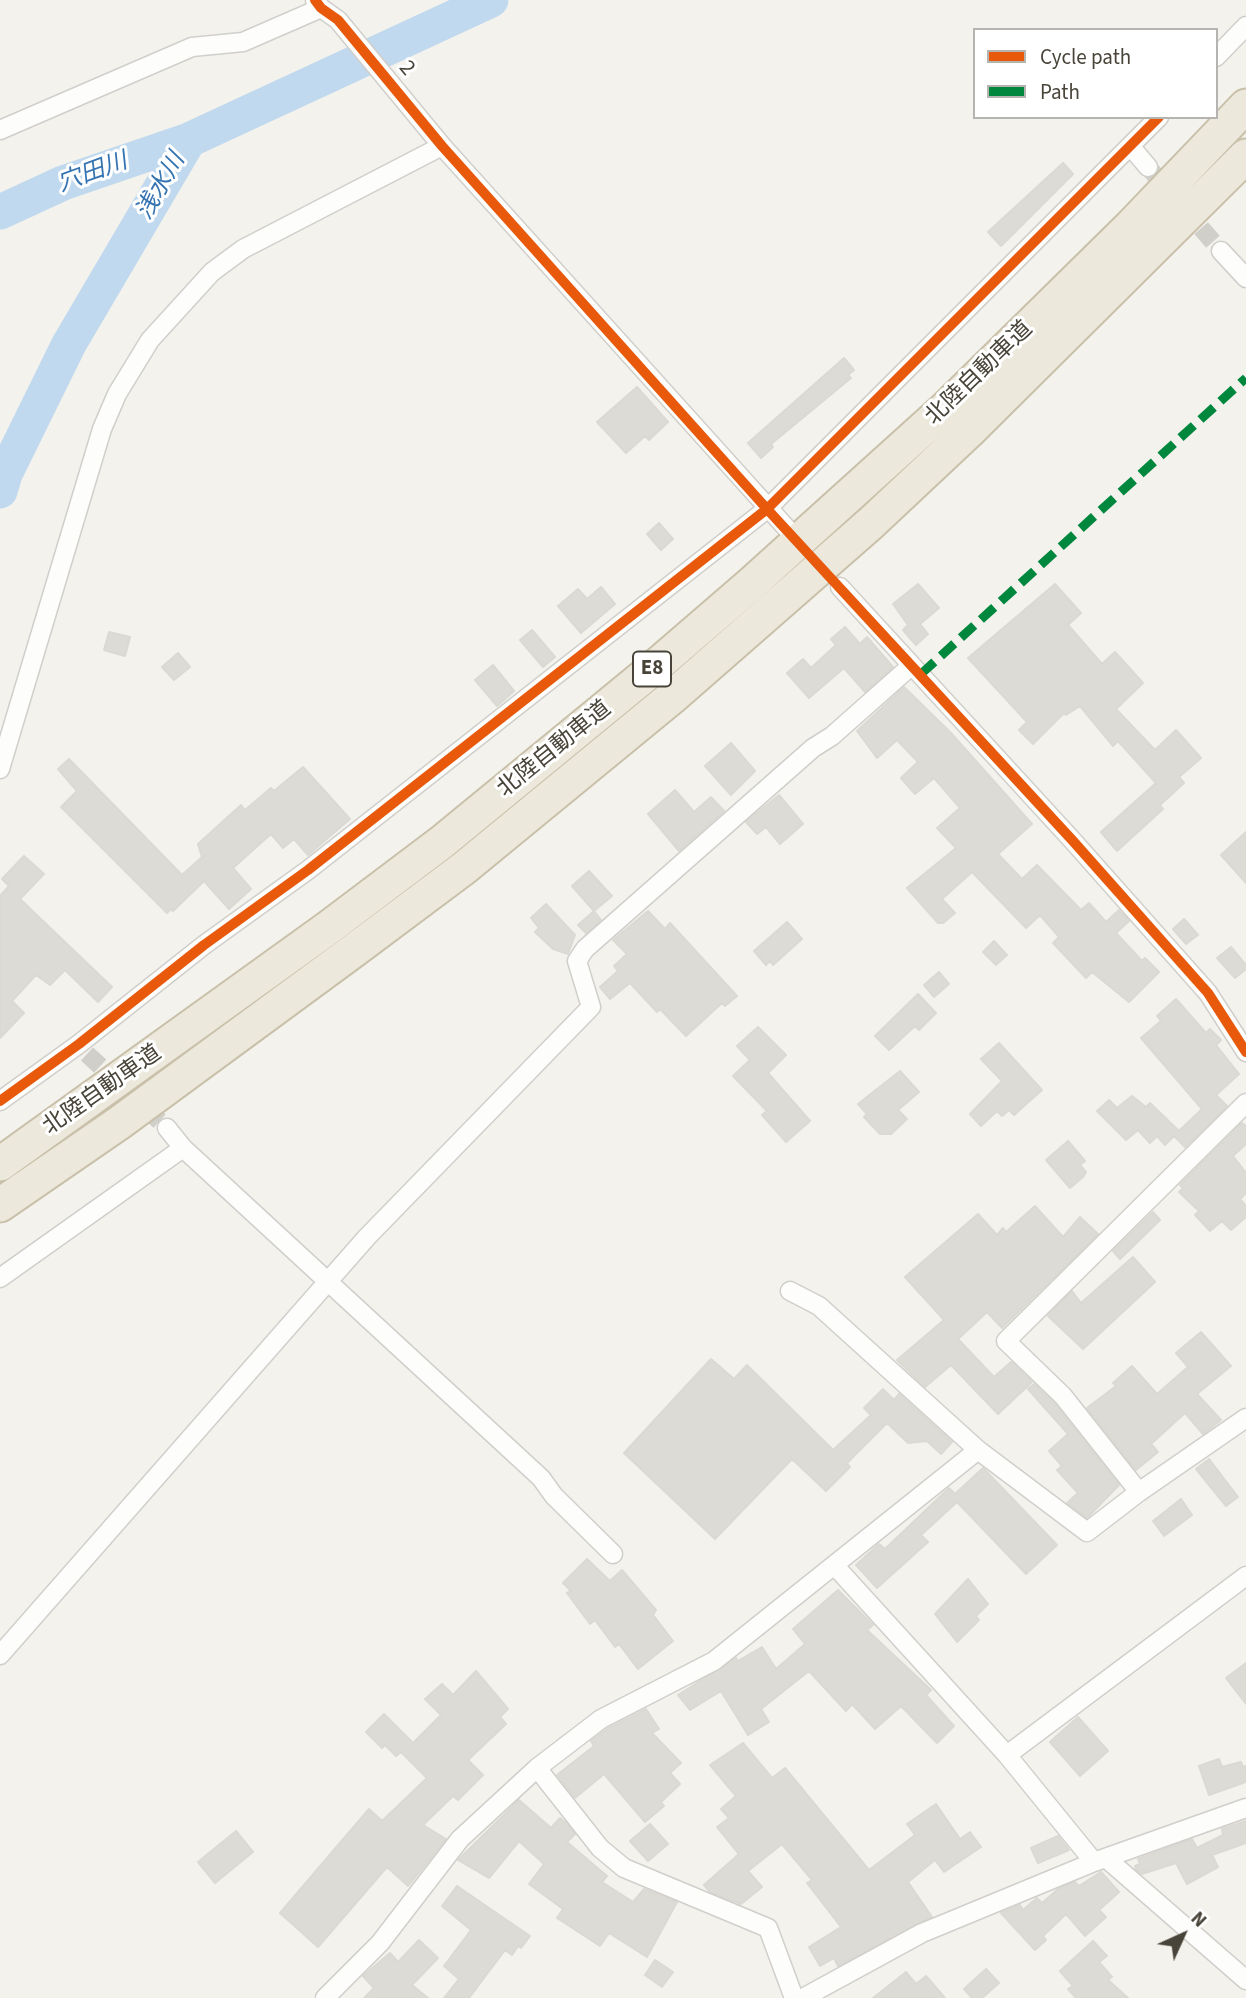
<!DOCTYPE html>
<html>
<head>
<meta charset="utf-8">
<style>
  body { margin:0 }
  #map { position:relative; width:1246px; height:1998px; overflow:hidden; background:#f3f2ed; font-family:"Source Sans 3",sans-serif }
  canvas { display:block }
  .legend { position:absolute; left:973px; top:28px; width:245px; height:91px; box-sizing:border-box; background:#fff; border:2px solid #b6b4b0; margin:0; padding:9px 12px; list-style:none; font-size:21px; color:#494439 }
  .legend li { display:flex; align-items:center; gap:14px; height:35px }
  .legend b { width:35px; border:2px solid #b6b4b0 }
  .north { position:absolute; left:1148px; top:1900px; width:70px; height:70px; -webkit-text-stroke:5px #fff; paint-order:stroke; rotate:45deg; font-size:19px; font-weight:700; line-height:28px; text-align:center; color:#494439 }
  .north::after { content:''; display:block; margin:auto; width:24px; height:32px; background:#494439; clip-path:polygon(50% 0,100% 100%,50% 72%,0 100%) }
</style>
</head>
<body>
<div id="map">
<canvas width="1246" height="1998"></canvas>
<ul class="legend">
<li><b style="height:9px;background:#e8590c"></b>Cycle path</li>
<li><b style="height:9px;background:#00873e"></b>Path</li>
</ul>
<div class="north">N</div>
</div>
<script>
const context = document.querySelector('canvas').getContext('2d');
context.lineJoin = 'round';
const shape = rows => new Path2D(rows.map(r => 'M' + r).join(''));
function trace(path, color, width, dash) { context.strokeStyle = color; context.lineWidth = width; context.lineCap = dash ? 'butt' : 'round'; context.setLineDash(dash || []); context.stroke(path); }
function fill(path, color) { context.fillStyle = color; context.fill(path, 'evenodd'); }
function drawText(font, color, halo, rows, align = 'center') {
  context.font = font + ' "Source Sans 3","Noto Sans JP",sans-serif'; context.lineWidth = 6; context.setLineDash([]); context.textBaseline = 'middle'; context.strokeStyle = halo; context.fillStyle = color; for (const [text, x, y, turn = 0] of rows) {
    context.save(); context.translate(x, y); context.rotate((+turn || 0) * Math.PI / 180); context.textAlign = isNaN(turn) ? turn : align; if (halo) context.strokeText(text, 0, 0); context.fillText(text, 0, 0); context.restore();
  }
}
trace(shape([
  [0,212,63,183,189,140,491,0],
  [0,491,5,474,69,344,189,140]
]), '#c1d9ee', 35);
const building = shape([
  [1063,163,1073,174,1001,246,988,232,1063,163],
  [844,358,854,370,848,375,851,378,771,444,773,447,761,458,748,443,844,358],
  [637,387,668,422,649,440,645,436,626,453,597,422,637,387],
  [659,523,673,539,661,550,647,534,659,523],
  [918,584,939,608,920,624,928,634,916,645,903,630,908,625,893,604,918,584],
  [1055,584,1081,613,1068,625,1102,664,1115,652,1143,683,1116,709,1155,750,1176,730,1201,758,1179,777,1184,783,1160,805,1163,809,1117,851,1101,832,1156,783,1118,741,1113,746,1080,706,1066,715,1064,713,1033,744,1019,730,1027,722,968,658,1055,584],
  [601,587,615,604,581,633,558,606,578,589,587,599,601,587],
  [845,627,860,644,867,637,893,667,865,692,844,668,809,698,787,673,803,659,811,668,836,645,831,639,845,627],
  [532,630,555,657,543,667,520,640,532,630],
  [109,632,130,637,125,656,104,650,109,632],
  [178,653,190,667,174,680,162,667,178,653],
  [493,665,514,691,497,706,475,680,493,665],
  [904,687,951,733,1032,824,998,854,1022,879,1037,865,1081,910,1089,903,1106,922,1119,910,1129,921,1116,933,1142,961,1145,958,1159,972,1129,1002,1092,972,1086,978,1053,943,1059,937,1040,915,1026,928,972,872,942,899,955,913,943,923,938,923,907,888,956,848,937,828,960,808,934,778,915,794,901,778,918,762,897,740,877,758,857,731,904,687],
  [731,743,755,771,731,795,705,766,731,743],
  [69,759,182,875,202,857,198,844,241,805,245,810,271,788,274,791,303,767,350,819,308,855,294,839,283,848,271,834,233,868,251,889,229,909,204,881,173,911,171,909,167,913,61,807,77,791,58,769,69,759],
  [675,790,694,812,711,797,724,811,679,851,648,814,675,790],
  [779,795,803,824,780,844,766,827,757,834,746,822,779,795],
  [1246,832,1246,883,1221,855,1246,832],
  [24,856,44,874,20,899,112,987,98,1002,65,970,50,985,36,975,12,1001,24,1013,0,1038,0,896,9,886,2,879,24,856],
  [589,871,612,896,594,911,572,886,589,871],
  [546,904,575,935,568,954,553,949,535,932,539,928,531,918,546,904],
  [594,911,601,920,586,933,578,925,594,911],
  [648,911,665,929,670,923,737,996,725,1006,722,1003,686,1036,660,1009,657,1012,630,983,610,999,600,987,618,971,614,966,627,954,613,940,648,911],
  [1184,919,1198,935,1186,944,1173,929,1184,919],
  [787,922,802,939,773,965,770,961,766,965,754,951,787,922],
  [994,941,1007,955,996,965,983,952,994,941],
  [1231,947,1246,965,1246,969,1235,978,1217,958,1231,947],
  [939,972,949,984,934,997,924,985,939,972],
  [918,994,936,1013,919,1030,915,1026,889,1050,875,1036,918,994],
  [1176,999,1206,1033,1210,1029,1221,1040,1216,1045,1239,1074,1216,1095,1227,1106,1185,1147,1174,1136,1165,1145,1157,1136,1150,1143,1138,1130,1126,1140,1097,1111,1109,1100,1117,1108,1132,1096,1146,1107,1150,1103,1179,1131,1202,1109,1141,1038,1161,1021,1157,1016,1176,999],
  [758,1027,786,1055,768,1073,810,1121,786,1142,762,1115,767,1111,733,1076,750,1060,737,1046,758,1027],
  [999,1043,1042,1090,1014,1115,1009,1110,1002,1116,997,1111,981,1126,970,1114,1002,1081,981,1059,999,1043],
  [900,1071,919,1092,898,1110,907,1119,891,1134,880,1134,864,1117,867,1114,858,1104,900,1071],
  [1242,1123,1246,1126,1246,1144,1233,1156,1246,1173,1246,1193,1240,1199,1246,1206,1246,1217,1231,1230,1222,1221,1210,1231,1195,1215,1199,1211,1179,1192,1183,1188,1180,1185,1242,1123],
  [1068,1141,1085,1161,1080,1165,1086,1172,1083,1177,1070,1188,1046,1160,1068,1141],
  [1035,1206,1063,1237,1080,1217,1098,1234,1002,1328,987,1312,958,1339,994,1377,1011,1362,1032,1382,998,1414,951,1365,925,1387,897,1360,944,1320,905,1277,978,1214,997,1235,1003,1228,1006,1232,1035,1206],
  [1153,1212,1160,1220,1120,1259,1113,1251,1153,1212],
  [1133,1257,1155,1282,1083,1349,1048,1316,1072,1291,1081,1303,1133,1257],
  [1201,1332,1231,1366,1197,1394,1221,1420,1203,1434,1185,1413,1151,1444,1158,1452,1136,1470,1087,1408,1116,1386,1113,1383,1132,1366,1157,1394,1188,1367,1176,1353,1201,1332],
  [711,1359,734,1379,747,1365,833,1450,871,1415,864,1408,883,1389,894,1400,899,1394,952,1442,941,1454,927,1441,908,1443,887,1423,847,1463,850,1467,826,1491,792,1459,715,1539,624,1453,711,1359],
  [1034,1384,1055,1404,1119,1485,1087,1518,1067,1503,1078,1493,1057,1470,1062,1466,1049,1451,1068,1434,1028,1389,1034,1384],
  [1209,1459,1238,1497,1226,1506,1196,1469,1209,1459],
  [983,1468,1057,1545,1026,1574,957,1502,921,1535,928,1542,877,1588,856,1565,879,1544,885,1549,949,1488,955,1494,983,1468],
  [1181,1499,1192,1515,1164,1536,1153,1521,1181,1499],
  [587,1559,610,1581,622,1570,656,1610,653,1615,673,1641,638,1669,619,1644,615,1647,595,1620,590,1624,567,1593,571,1591,563,1583,587,1559],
  [968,1579,988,1604,976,1616,979,1620,957,1642,935,1614,968,1579],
  [838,1590,873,1625,867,1630,931,1690,926,1695,954,1726,937,1743,901,1706,875,1729,852,1704,846,1711,809,1671,761,1709,769,1722,748,1735,721,1691,690,1710,678,1695,736,1658,738,1661,762,1647,776,1669,805,1644,793,1629,838,1590],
  [1246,1663,1246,1704,1226,1678,1246,1663],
  [476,1671,508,1709,500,1717,506,1724,468,1760,483,1775,458,1800,453,1796,423,1825,446,1839,408,1886,387,1867,318,1947,280,1913,369,1809,382,1821,427,1778,401,1752,396,1756,385,1745,382,1748,366,1732,384,1714,413,1743,441,1715,425,1699,442,1684,453,1695,476,1671],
  [646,1709,659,1729,652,1733,681,1763,670,1773,680,1784,661,1802,664,1806,645,1822,604,1774,575,1798,557,1775,594,1746,591,1741,607,1729,646,1709],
  [1078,1717,1108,1751,1080,1776,1050,1742,1078,1717],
  [743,1743,772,1778,785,1768,869,1870,915,1835,907,1824,936,1804,960,1839,970,1832,981,1847,944,1872,935,1860,908,1882,932,1917,838,1966,834,1958,820,1966,809,1947,841,1927,807,1883,812,1880,782,1844,748,1871,762,1887,741,1904,710,1892,704,1885,739,1854,717,1827,729,1818,721,1809,736,1796,710,1765,743,1743],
  [1219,1759,1222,1767,1241,1762,1243,1767,1246,1766,1246,1782,1209,1795,1199,1766,1219,1759],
  [519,1800,551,1828,560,1818,566,1823,575,1834,567,1842,607,1876,602,1882,633,1902,644,1889,677,1902,647,1957,609,1933,600,1946,557,1918,563,1909,529,1884,544,1864,519,1841,489,1878,458,1860,519,1800],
  [1246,1821,1246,1843,1212,1855,1218,1867,1187,1884,1176,1863,1142,1874,1136,1870,1135,1866,1140,1864,1138,1859,1192,1839,1197,1848,1223,1835,1222,1829,1246,1821],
  [650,1824,668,1844,648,1861,630,1841,650,1824],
  [236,1831,253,1852,215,1883,198,1862,236,1831],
  [1058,1836,1069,1850,1038,1863,1031,1848,1058,1836],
  [1101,1872,1119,1892,1099,1910,1106,1917,1085,1936,1066,1914,1043,1936,1046,1940,1035,1950,1001,1913,1020,1905,1023,1910,1037,1898,1042,1903,1058,1889,1075,1882,1079,1886,1101,1872],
  [457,1886,530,1936,521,1948,518,1946,512,1955,505,1950,469,1998,444,1998,459,1979,444,1966,471,1930,442,1906,457,1886],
  [419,1940,438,1958,412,1985,428,1998,364,1998,374,1988,363,1976,390,1953,398,1962,419,1940],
  [1093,1941,1107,1956,1099,1962,1112,1977,1108,1980,1128,1998,1076,1998,1068,1989,1073,1986,1060,1971,1093,1941],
  [655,1960,673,1972,662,1987,645,1975,655,1960],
  [986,1969,999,1983,982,1998,972,1998,964,1989,986,1969],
  [906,1972,916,1984,926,1976,945,1998,873,1998,906,1972]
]);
fill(building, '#dcdbd6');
trace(building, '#dbd9d3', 2);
trace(shape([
  [1148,167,1221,251],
  [87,1054,167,1128]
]), '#d1cfc9', 18, [18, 9]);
const minor = shape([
  [315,0,321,8,338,20,442,146,790,532],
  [1216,57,1246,26],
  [0,130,192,47,243,42,321,8],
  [1131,147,1148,167],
  [1221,251,1246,278],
  [840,587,1073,841,1208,993,1246,1052],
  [0,769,102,429,117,394,150,340,212,272,243,249,442,146],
  [0,1101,79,1044,204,945,308,870,767,509,1159,117],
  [167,1128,183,1148,541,1478,554,1496,613,1554],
  [0,1278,183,1148],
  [790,1291,819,1306,978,1450],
  [1139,1492,1063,1396,1006,1341,1246,1103],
  [835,1566,1007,1755,1094,1862],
  [0,1655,367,1237,591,1007,577,961,585,949,813,748,832,736,911,666],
  [1007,1755,1246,1576],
  [537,1768,600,1848,624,1868,768,1928,794,1998],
  [1107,1859,1246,1980],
  [325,1998,380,1943,460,1839,537,1768,601,1719,714,1661,978,1450,1087,1532,1139,1492,1246,1418],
  [803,1998,922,1933,1094,1862,1246,1808]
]);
const motorway = shape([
  [0,1164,328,928,442,842,649,672,751,584,946,408,1130,227,1246,106],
  [0,1205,119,1123,353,951,464,868,671,698,871,523,968,432,1246,156]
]);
trace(minor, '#d1cfcb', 21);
trace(motorway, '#c9c0aa', 37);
trace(minor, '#fdfdfc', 18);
trace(motorway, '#ece8db', 33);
trace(shape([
  [921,674,1246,378]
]), '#00873e', 9, [18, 9]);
trace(shape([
  [315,0,321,8,338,20,442,146,767,509,1073,841,1208,993,1246,1052],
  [0,1101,79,1044,204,945,308,870,767,509,1159,117]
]), '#e8590c', 10);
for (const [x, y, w] of [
  [652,669,38]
]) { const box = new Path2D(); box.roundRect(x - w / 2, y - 17.5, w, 35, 5); context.fillStyle = '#fff'; context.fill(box); trace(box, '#494439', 2); }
drawText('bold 21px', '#494439', null, [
  ["E8",652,669]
]);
drawText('23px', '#494439', '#fff', [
  ["2",406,69,50],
  ["北陸自動車道",980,374,-44],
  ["北陸自動車道",555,750,-39],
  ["北陸自動車道",103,1091,-35]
]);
drawText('italic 24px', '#3574b2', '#fff', [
  ["穴田川",93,174,-20],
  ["浅水川",162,187,-60]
]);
</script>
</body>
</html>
